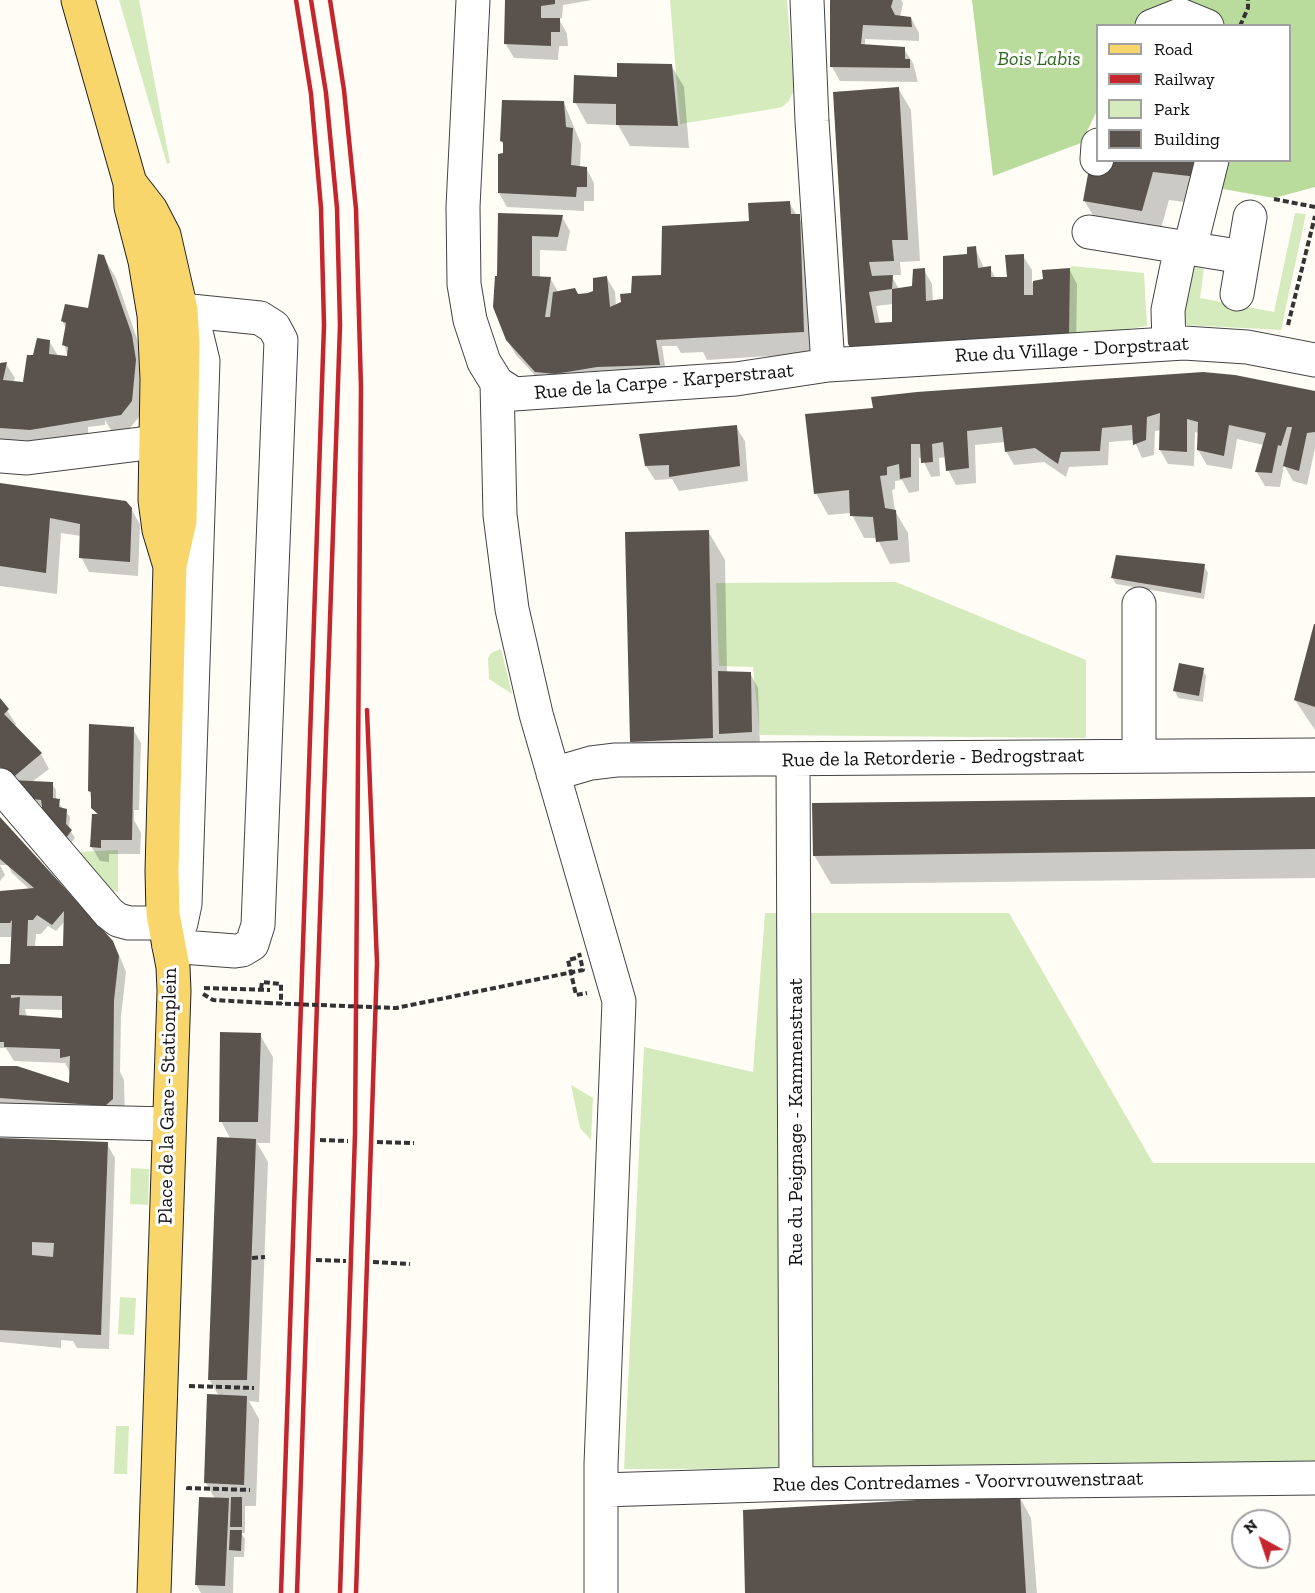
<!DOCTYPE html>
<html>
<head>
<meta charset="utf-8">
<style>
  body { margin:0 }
  #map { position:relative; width:1315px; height:1593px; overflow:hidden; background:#fffdf5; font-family:"Zilla Slab",serif }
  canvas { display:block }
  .legend { position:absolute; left:1096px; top:24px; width:195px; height:138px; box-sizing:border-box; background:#fff; border:2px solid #a0a0a0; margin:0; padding:8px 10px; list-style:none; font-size:18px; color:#111 }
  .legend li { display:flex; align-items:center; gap:12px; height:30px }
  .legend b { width:30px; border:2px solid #a0a0a0 }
  .north { position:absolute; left:1231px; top:1509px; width:60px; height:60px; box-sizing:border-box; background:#fff; border:2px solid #a0a0a0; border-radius:50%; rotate:320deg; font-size:16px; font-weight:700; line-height:24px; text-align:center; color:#111 }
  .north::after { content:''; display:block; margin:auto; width:21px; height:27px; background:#c4262e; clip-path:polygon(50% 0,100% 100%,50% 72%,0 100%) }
</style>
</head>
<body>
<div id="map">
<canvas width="1315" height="1593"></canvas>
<ul class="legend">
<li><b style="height:8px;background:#f9d66b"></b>Road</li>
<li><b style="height:8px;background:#c4262e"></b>Railway</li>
<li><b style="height:16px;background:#d5ebbd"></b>Park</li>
<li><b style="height:16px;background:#5a524d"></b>Building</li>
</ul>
<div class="north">N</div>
</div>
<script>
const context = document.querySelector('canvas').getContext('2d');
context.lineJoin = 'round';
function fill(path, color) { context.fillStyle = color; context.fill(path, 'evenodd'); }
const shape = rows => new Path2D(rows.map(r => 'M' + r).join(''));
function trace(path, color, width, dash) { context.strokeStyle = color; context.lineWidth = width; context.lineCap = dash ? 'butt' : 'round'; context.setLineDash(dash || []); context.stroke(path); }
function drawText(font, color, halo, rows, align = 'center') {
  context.font = font + ' "Zilla Slab",serif'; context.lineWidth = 6; context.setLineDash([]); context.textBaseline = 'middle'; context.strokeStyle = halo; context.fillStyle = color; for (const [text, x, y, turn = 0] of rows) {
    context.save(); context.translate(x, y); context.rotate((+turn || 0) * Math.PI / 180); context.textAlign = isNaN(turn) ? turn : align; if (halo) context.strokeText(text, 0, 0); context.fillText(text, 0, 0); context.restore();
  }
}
fill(shape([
  [119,0,139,0,170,163,167,164],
  [670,0,787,0,794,90,789,101,782,107,772,109,680,124],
  [1295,213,1306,214,1281,330,1187,325,1182,315,1189,266,1204,269,1200,298,1274,312],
  [1072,266,1144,273,1147,326,1069,338,1070,268],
  [896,582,1086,660,1086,738,760,735,753,667,719,666,716,583],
  [501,649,512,694,489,679,488,658,491,653],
  [118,850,118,892,105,889,75,852],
  [765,913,1009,913,1153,1163,1315,1163,1315,1467,624,1469,644,1047,753,1072],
  [571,1085,593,1098,591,1140,580,1128],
  [131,1168,149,1169,148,1205,130,1204],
  [120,1297,136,1298,134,1335,118,1334],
  [116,1426,129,1426,127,1474,114,1474]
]), '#d5ebbd');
fill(shape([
  [972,0,1315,0,1315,187,1274,198,1206,186,1212,161,1290,160,1290,26,1098,26,1097,111,1081,143,993,176]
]), '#b9dc9c');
fill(shape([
  [506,0,592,0,563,5,562,18,559,19,567,34,568,46,559,46,558,60,514,58,505,43],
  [832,0,901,0,903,3,900,17,911,18,919,33,919,41,865,39,865,47,904,49,913,63,918,82,840,81,832,67],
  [671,65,684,87,689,148,630,146,618,125,587,124,575,102,618,78],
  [898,88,911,110,920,261,900,262,901,275,891,275,899,289,914,287,924,270,932,284,933,302,944,301,975,248,984,268,990,268,996,279,1008,279,1023,256,1032,270,1032,283,1069,269,1077,284,1076,352,849,343],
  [893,304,894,323,880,324,876,306],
  [564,103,581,144,580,168,586,168,594,183,594,201,584,201,584,211,507,207,499,193,505,147,501,141],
  [1098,160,1224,160,1214,206,1169,200,1158,239,1101,229,1084,200],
  [789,203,812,238,816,353,707,360,703,352,681,353,677,346,662,346,667,379,545,386,516,355,507,340,498,278,499,215,562,217,570,231,566,251,540,250,540,278,550,278,558,292,578,296,595,292,607,278,615,292,616,306,750,222],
  [103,256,116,278,144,359,140,416,129,429,112,432,105,420,105,425,88,427,88,436,39,444,0,441,0,341,0,364,6,364,15,378,13,383,24,384,35,356,49,341,59,357,68,358,64,344,66,328,62,321,89,309],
  [1203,373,1315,393,1315,448,1307,485,1293,481,1284,465,1280,487,1265,486,1256,471,1264,445,1237,439,1232,469,1207,465,1198,450,1199,433,1195,432,1194,466,1168,464,1160,450,1161,430,1155,431,1154,455,1142,458,1134,440,1109,442,1108,465,1069,467,1066,477,1044,462,1014,465,1006,451,1005,442,975,445,976,483,956,485,948,470,946,457,939,458,940,476,931,477,922,458,919,458,919,491,909,493,902,480,895,481,895,489,892,490,895,511,908,533,910,562,890,564,877,538,864,538,851,513,828,515,816,493,875,414,873,399,1082,380],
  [736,427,745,441,748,481,679,491,672,479,655,480,646,466],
  [0,485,131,509,140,524,138,576,89,572,81,557,81,536,61,533,57,594,0,586],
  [708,531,725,560,727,673,750,673,758,688,760,747,648,771,632,742,627,533],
  [1204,566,1208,573,1204,599,1116,584,1112,577],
  [1315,627,1315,730,1295,700],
  [1203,670,1206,676,1203,702,1178,698,1175,691],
  [0,700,16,724,14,727,41,754,49,769,32,782,52,784,56,790,56,800,70,817,69,829,75,838,67,848,44,806,29,805,0,771],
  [133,729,141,743,139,810,134,810,134,820,141,833,140,854,109,854,109,862,100,861,91,846,98,816,93,807,89,790],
  [1315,798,1315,878,831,884,814,855],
  [0,819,111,942,120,957,126,972,121,1016,120,1072,124,1080,125,1121,0,1112,0,1067,70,1085,70,1072,65,1063,14,1061,6,1048,0,1048,0,966,11,966,12,937,0,937,0,893,30,890,12,873,8,865,0,865],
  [67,919,65,948,35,947,36,934,41,934,48,926,56,931],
  [25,1009,64,1010,63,1020,27,1017],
  [0,865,5,875,0,881],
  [260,1035,273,1057,270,1143,257,1143,268,1162,259,1402,249,1401,259,1419,256,1506,245,1506,245,1533,241,1533,245,1539,244,1557,234,1557,233,1593,201,1593,196,1584,215,1499,206,1483,219,1396,209,1379,231,1140,221,1121],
  [0,1140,107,1144,115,1158,109,1349,77,1348,73,1341,61,1340,61,1348,0,1342],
  [1019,1496,1031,1518,1037,1593,747,1593]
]), '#0003');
fill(shape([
  [505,0,555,0,555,4,541,6,541,18,560,18,560,32,551,32,551,46,504,44],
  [830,0,893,0,891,7,895,15,911,17,912,27,863,25,861,44,905,47,905,59,910,59,910,68,830,67],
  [617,63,672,64,678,126,616,125,616,104,573,103,574,75,617,77],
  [899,87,908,240,892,240,894,261,869,262,872,276,893,275,892,289,869,292,875,323,892,322,892,289,912,286,913,269,925,268,926,301,943,299,943,256,967,254,967,247,976,246,978,268,991,266,991,277,1007,277,1005,255,1024,254,1024,295,1033,295,1033,281,1043,279,1042,270,1070,268,1069,338,854,353,848,344,833,92],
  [502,100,564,101,566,127,573,128,571,165,587,167,587,187,577,187,576,197,498,193,498,154,503,153,503,142,500,141],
  [1091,158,1098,160,1201,160,1198,177,1153,172,1142,211,1083,201],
  [790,201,791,214,800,214,804,332,656,340,660,365,597,367,555,374,535,372,506,340,493,307,495,276,497,276,498,213,563,215,558,237,532,236,532,276,551,277,545,317,550,317,553,292,575,288,578,294,588,293,593,291,593,278,607,276,610,307,621,302,620,294,631,293,632,276,661,275,662,226,749,221,748,203],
  [98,254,104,255,132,335,136,360,132,401,121,415,30,430,0,428,0,363,7,362,3,380,23,382,27,355,33,355,37,338,50,340,49,354,67,356,68,347,62,345,66,323,61,321,65,304,88,308],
  [1203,372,1235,375,1315,391,1315,432,1307,433,1299,471,1283,466,1292,427,1287,427,1281,446,1278,445,1272,473,1255,472,1266,433,1229,425,1224,456,1197,450,1198,422,1187,419,1187,452,1159,450,1160,413,1147,417,1146,440,1133,445,1132,425,1102,428,1100,451,1061,452,1058,464,1035,448,1005,452,1002,427,967,431,969,468,946,471,943,442,932,444,933,462,921,463,920,444,911,444,911,477,900,479,899,464,887,467,887,475,880,476,885,508,896,510,898,540,876,542,873,517,850,516,849,490,814,494,805,414,873,408,871,397,917,392],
  [737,425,740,466,669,477,669,465,645,466,639,434],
  [0,483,126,501,132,508,130,562,79,558,80,524,50,518,46,573,0,566],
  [709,530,713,738,630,742,625,532],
  [1116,555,1205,564,1201,593,1111,578],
  [1314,624,1315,624,1315,707,1294,700],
  [1179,663,1204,668,1199,696,1173,691],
  [718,671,751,672,752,732,719,734],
  [0,698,9,709,4,714,42,753,10,780,53,782,53,798,60,799,59,807,67,809,66,824,72,830,63,842,32,807,42,807,41,800,24,798,0,767],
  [89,724,134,727,132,840,101,840,101,848,90,847,92,814,98,814,91,808,91,792,88,791],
  [1315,797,1315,849,813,856,812,803],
  [0,817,113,941,119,956,114,1000,113,1099,105,1106,0,1098,0,1066,17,1066,69,1083,70,1056,60,1058,60,1049,4,1047,4,1042,0,1042,0,964,10,964,12,920,10,923,0,923,0,891,34,888,0,859],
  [64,911,63,946,27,946,28,920,33,920,37,915,52,925],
  [11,995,62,996,62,1018,19,1015,20,997,11,998],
  [220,1032,261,1033,258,1122,219,1122],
  [217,1137,256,1139,247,1380,208,1380],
  [0,1138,108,1142,101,1335,0,1330],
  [32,1242,54,1243,53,1257,32,1255],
  [207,1394,247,1396,244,1485,204,1483],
  [1020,1494,1026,1593,745,1593,743,1510],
  [199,1497,229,1498,225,1586,195,1585],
  [231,1497,242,1497,242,1527,230,1527],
  [230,1530,242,1530,241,1551,229,1550]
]), '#5a524d');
const minor = shape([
  [473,0,463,207,464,284,470,320,484,362,497,383,514,394,736,379,828,365,1184,343,1247,347,1315,360],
  [807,0,812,121,828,365],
  [1152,26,1180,15,1207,26],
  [1097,159,1098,145],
  [1089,232,1243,257],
  [1190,248,1212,160],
  [1237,294,1250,217],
  [154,301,181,310,260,318,274,327,281,340,258,925,252,944,242,950,235,951,169,946,181,923,185,904,203,361,197,336,181,310],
  [1169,344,1168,310,1181,247],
  [497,383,500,515,512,609,536,714,619,1001,601,1464,601,1593],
  [0,456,27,458,148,443,183,442],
  [1139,756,1139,604],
  [793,760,796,1484],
  [553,774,591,763,616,760,1315,755],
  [0,785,109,913,118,920,129,923,164,923],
  [0,1120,169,1124],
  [601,1490,796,1484,1315,1478]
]);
const major = shape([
  [78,0,130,183,131,207,145,261,154,315,157,379,155,500,159,530,169,563],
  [130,183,151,210,164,235,181,310,183,344,180,521,170,565,162,871,163,914,173,967,174,991,154,1593]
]);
trace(minor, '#444', 35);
trace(major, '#222', 35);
trace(shape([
  [1240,26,1248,8,1248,0],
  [1274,199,1315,207],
  [1288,325,1315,216],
  [576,958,568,960,576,995,587,993],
  [204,988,270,990],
  [261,989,262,982,281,984,281,1004],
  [203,994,213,1000,267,1003],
  [320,1140,348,1141],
  [377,1142,414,1143],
  [252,1258,265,1257],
  [316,1260,346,1261],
  [373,1262,410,1264],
  [189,1386,254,1388],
  [188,1490,188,1488,250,1490]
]), '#333', 4, [6, 3]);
trace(minor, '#fff', 33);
trace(major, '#f9d66b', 33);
trace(shape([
  [330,0,344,90,356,209,361,388,355,1134,340,1593],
  [281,1593,324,325,321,208,311,94,296,0],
  [297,1593,340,325,337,208,326,93,311,0],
  [356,1593,377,963,367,710]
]), '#c4262e', 4.5);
trace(shape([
  [267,1003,396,1008,583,970,579,953]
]), '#333', 4, [6, 3]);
drawText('italic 20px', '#2f6b1f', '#fff', [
  ["Bois Labis",1039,59]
]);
drawText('20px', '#111', '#fff', [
  ["Rue du Village - Dorpstraat",1072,350,-3],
  ["Rue de la Carpe - Karperstraat",664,382,-5],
  ["Rue de la Retorderie - Bedrogstraat",933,758,-1],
  ["Place de la Gare - Stationplein",168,1096,-89],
  ["Rue du Peignage - Kammenstraat",796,1122,-90],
  ["Rue des Contredames - Voorvrouwenstraat",958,1482,-1]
]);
</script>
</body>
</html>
